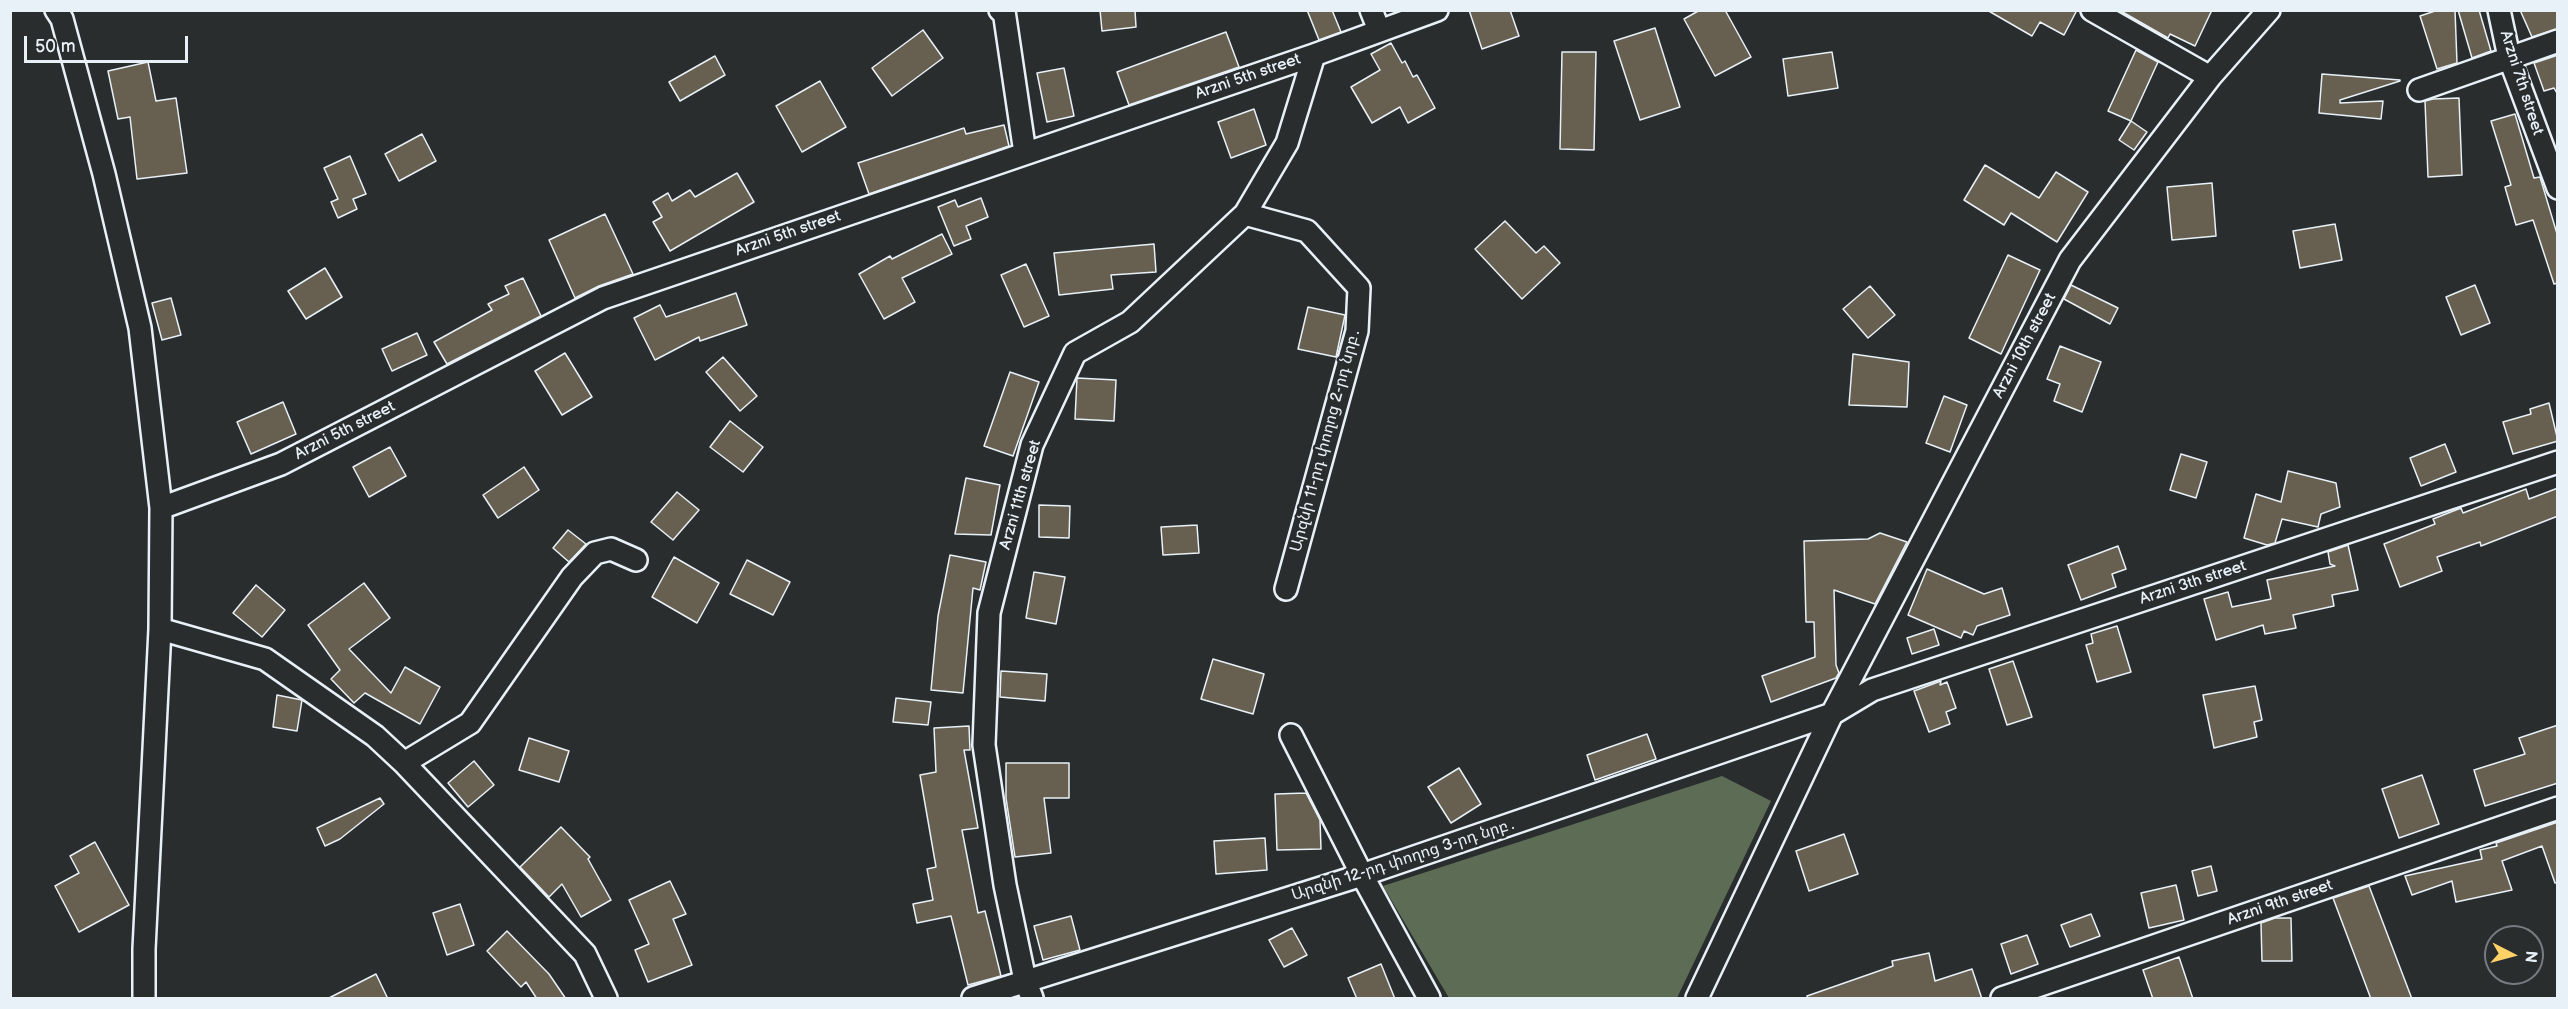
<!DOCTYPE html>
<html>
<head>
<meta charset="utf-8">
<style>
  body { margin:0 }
  #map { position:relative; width:2568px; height:1009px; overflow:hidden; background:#2a2d2e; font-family:"Balsamiq Sans",sans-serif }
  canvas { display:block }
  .frame { position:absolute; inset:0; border:12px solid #e8f1f8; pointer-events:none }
  .north { position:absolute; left:2484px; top:925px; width:60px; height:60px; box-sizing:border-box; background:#2a2d2e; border:2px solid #767b7f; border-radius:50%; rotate:96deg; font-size:16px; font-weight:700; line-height:24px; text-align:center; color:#e8f1f8 }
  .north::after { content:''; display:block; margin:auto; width:21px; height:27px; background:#ffd166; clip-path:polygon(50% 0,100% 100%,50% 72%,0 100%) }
  .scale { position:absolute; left:24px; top:36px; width:164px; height:27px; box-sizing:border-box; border:3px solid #e8f1f8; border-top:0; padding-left:8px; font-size:18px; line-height:21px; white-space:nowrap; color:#e8f1f8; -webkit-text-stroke:4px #2a2d2e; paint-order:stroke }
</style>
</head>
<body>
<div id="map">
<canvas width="2568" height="1009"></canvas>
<div class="frame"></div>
<div class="north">N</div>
<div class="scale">50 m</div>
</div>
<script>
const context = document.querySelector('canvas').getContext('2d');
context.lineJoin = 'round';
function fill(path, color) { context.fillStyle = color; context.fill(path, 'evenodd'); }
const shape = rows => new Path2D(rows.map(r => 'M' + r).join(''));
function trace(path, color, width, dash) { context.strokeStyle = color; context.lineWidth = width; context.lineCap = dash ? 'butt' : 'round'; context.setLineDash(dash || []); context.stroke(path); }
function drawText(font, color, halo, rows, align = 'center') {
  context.font = font + ' "Balsamiq Sans","Noto Sans Armenian",sans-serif'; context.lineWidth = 5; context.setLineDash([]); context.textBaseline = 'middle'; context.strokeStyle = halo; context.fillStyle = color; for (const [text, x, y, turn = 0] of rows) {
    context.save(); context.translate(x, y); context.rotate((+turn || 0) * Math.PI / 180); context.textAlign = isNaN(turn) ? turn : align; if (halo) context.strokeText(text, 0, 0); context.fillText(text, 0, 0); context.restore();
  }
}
fill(shape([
  [1722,776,1771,801,1677,998,1449,998,1383,886]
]), '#5c6c55');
const building = shape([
  [1100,10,1135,10,1136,27,1102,31,1100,10],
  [1307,10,1332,10,1341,32,1319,40,1307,10],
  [1469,10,1510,10,1519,36,1482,49,1469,10],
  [1700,10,1725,10,1751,57,1715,76,1684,19,1700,10],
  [1987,10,2077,10,2064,35,2040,22,2032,36,1987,10],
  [2119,10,2212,10,2195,46,2170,34,2168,38,2119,10],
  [2438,10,2455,10,2457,63,2437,69,2420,16,2438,10],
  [2458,10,2479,10,2491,51,2472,58,2458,10],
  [2520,10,2558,10,2558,29,2532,37,2520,10],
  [1655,28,1680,107,1640,120,1614,41,1655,28],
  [923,30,943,58,892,96,872,68,923,30],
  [1226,32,1239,67,1129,105,1117,72,1226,32],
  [1391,43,1402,63,1405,61,1413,77,1417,75,1435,108,1408,123,1400,107,1372,123,1351,87,1380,70,1371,54,1391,43],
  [2136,50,2158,62,2131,121,2108,111,2136,50],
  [1562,52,1596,52,1594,150,1560,149,1562,52],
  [1832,52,1838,88,1788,96,1783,59,1832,52],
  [2558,55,2558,95,2554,88,2544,91,2534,63,2558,55],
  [715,56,725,75,680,101,669,82,715,56],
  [148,62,156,101,176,98,187,173,137,179,130,117,118,119,108,71,148,62],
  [1064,68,1074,116,1047,122,1037,73,1064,68],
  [2322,74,2400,80,2400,81,2340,100,2340,103,2383,101,2381,119,2319,113,2322,74],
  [820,81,846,127,802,152,776,106,820,81],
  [2459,98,2462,175,2428,177,2425,101,2433,99,2459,98],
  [1254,109,1266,145,1231,158,1218,122,1254,109],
  [2515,114,2534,178,2540,177,2558,237,2558,283,2554,284,2533,220,2516,225,2505,187,2511,185,2491,121,2515,114],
  [2131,121,2147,132,2134,150,2119,140,2131,121],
  [1004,125,1009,146,869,194,858,163,964,128,966,134,1004,125],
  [422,134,436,161,399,181,385,154,422,134],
  [350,156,366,194,353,199,357,209,338,218,331,202,338,199,324,168,350,156],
  [1985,165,2039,198,2056,172,2088,192,2057,242,2011,213,2004,225,1964,200,1985,165],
  [737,173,754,202,670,251,653,222,662,217,653,202,668,193,672,201,690,190,695,197,737,173],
  [2212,183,2216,236,2172,240,2167,187,2212,183],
  [981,198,988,217,966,226,971,239,954,246,938,207,955,200,958,207,981,198],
  [605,214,633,274,599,286,575,298,549,240,605,214],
  [1505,221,1536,253,1544,246,1560,263,1522,299,1475,249,1505,221],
  [2335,224,2342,260,2300,268,2293,231,2335,224],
  [942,234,952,254,902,278,915,302,884,319,859,274,890,256,892,259,942,234],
  [1154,244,1156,272,1111,275,1113,289,1059,295,1054,253,1154,244],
  [2008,255,2040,270,2001,354,1969,338,2008,255],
  [1026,264,1049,316,1024,327,1001,275,1026,264],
  [325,268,342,297,306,319,288,291,325,268],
  [523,278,541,316,447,364,434,342,492,310,488,304,509,294,505,286,523,278],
  [2071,285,2118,308,2110,324,2064,299,2071,285],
  [2475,285,2490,323,2461,335,2446,297,2475,285],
  [1870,286,1895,315,1868,338,1843,309,1870,286],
  [736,293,747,325,700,341,699,337,655,360,634,318,660,305,666,317,736,293],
  [171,298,181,335,162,340,152,303,171,298],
  [1308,307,1345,315,1336,357,1298,349,1308,307],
  [417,333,427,355,392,371,382,349,417,333],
  [2060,346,2101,362,2082,412,2054,401,2060,384,2047,379,2060,346],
  [565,353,592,397,562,415,535,371,565,353],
  [1853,354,1909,362,1907,407,1849,405,1853,354],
  [723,357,757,396,740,411,706,372,723,357],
  [1010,372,1039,382,1013,456,984,446,1010,372],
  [1077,378,1116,380,1114,421,1075,419,1077,378],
  [1944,396,1967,405,1950,452,1926,443,1944,396],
  [283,402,296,434,251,454,237,422,283,402],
  [2549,403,2558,441,2513,454,2503,422,2531,414,2530,409,2549,403],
  [730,421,763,447,743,472,710,447,730,421],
  [2445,444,2456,472,2421,486,2410,458,2445,444],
  [390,447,406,476,369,497,353,467,390,447],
  [2181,454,2207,462,2196,498,2170,490,2181,454],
  [524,467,539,490,498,518,483,495,524,467],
  [2288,471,2336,483,2340,507,2321,514,2318,527,2282,519,2275,543,2267,545,2244,538,2256,494,2281,502,2288,471],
  [966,478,1000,485,991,535,955,534,966,478],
  [2558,488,2558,516,2481,546,2480,542,2437,557,2442,571,2400,587,2384,544,2435,524,2433,519,2461,508,2463,513,2526,489,2529,499,2558,488],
  [677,492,699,510,673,540,651,522,677,492],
  [1039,505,1070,506,1069,538,1039,537,1039,505],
  [1197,525,1199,553,1163,555,1161,527,1197,525],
  [568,530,586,544,569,562,553,548,568,530],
  [1880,533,1907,542,1875,604,1834,590,1836,665,1839,673,1836,678,1771,702,1762,676,1815,657,1814,622,1806,622,1804,541,1868,539,1880,533],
  [2348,545,2358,590,2332,595,2334,606,2293,615,2296,628,2265,634,2263,625,2216,640,2204,599,2228,592,2232,607,2271,599,2267,580,2335,566,2330,564,2328,552,2348,545],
  [2118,546,2126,569,2112,574,2116,587,2081,600,2068,565,2118,546],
  [950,555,986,562,980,590,973,588,963,693,931,690,938,616,950,555],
  [674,557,719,583,697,623,652,597,674,557],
  [747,560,790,582,773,615,730,594,747,560],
  [1927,569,1984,594,2002,588,2010,615,1977,626,1973,635,1964,631,1961,638,1908,615,1927,569],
  [1034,572,1065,577,1056,624,1026,618,1034,572],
  [364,583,390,618,349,649,391,693,405,667,440,687,420,724,365,693,354,703,331,679,340,670,308,625,364,583],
  [256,585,285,610,262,637,233,613,256,585],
  [2117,626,2131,672,2097,682,2086,645,2093,643,2091,634,2117,626],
  [1934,629,1939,645,1912,654,1907,638,1934,629],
  [1213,659,1264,674,1253,714,1201,699,1213,659],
  [2013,661,2032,717,2007,725,1989,669,2013,661],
  [1001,671,1047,674,1045,701,1000,697,1001,671],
  [1941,681,1940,685,1947,682,1956,708,1946,712,1950,724,1929,732,1914,691,1941,681],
  [2255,686,2262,720,2254,722,2257,737,2214,748,2203,695,2255,686],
  [277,695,302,700,297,731,273,727,277,695],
  [896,698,931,702,928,725,893,722,896,698],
  [2558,725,2558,783,2485,806,2474,770,2525,754,2519,738,2558,725],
  [969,726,970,750,964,750,978,828,962,830,978,913,985,911,1001,976,968,985,951,916,917,923,913,904,933,900,927,869,936,867,920,775,936,772,934,728,969,726],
  [1647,734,1656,759,1595,780,1587,755,1647,734],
  [529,738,569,751,559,782,519,770,529,738],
  [474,761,494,785,468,807,448,783,474,761],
  [1006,763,1069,763,1069,798,1044,798,1051,853,1015,857,1006,798,1006,763],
  [1459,768,1481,804,1451,823,1428,787,1459,768],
  [2422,775,2439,824,2399,838,2382,789,2422,775],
  [1306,793,1320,820,1321,849,1277,850,1275,794,1306,793],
  [380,798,384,804,340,839,325,846,317,828,380,798],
  [2558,822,2558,882,2555,883,2542,846,2502,861,2512,890,2456,902,2452,881,2412,895,2405,876,2482,859,2480,850,2497,846,2496,843,2558,822],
  [561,827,590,857,588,859,611,900,581,917,562,884,549,897,520,867,561,827],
  [1844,834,1858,874,1809,891,1796,851,1844,834],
  [1265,838,1267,870,1216,874,1214,841,1265,838],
  [95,842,129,905,79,932,55,886,79,873,70,856,95,842],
  [2211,866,2217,891,2198,896,2192,871,2211,866],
  [670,881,686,914,673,919,692,965,648,982,635,950,649,944,629,900,670,881],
  [2176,885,2184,920,2149,928,2141,893,2176,885],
  [2369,886,2412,999,2371,999,2333,898,2369,886],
  [460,904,474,945,447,955,433,913,460,904],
  [2091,914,2100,936,2070,947,2061,925,2091,914],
  [1071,916,1080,950,1043,960,1034,926,1071,916],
  [2275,918,2291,918,2292,961,2262,961,2261,923,2275,918],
  [1292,928,1307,955,1284,967,1269,940,1292,928],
  [507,931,549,974,566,999,537,999,526,982,521,987,487,951,507,931],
  [2027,935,2038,964,2011,974,2001,944,2027,935],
  [1929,953,1935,981,1972,969,1982,999,1808,999,1807,996,1893,966,1892,961,1929,953],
  [2179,957,2193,999,2153,999,2143,970,2179,957],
  [1381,964,1395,999,1357,999,1348,978,1381,964],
  [376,974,388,999,327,999,376,974]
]);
fill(building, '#676050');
trace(building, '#e8f1f8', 1.5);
const minor = shape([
  [56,10,62,19,104,174,140,328,161,508,160,629,144,949,144,998],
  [1000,10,1004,11,1025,153],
  [1371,10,1379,30],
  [2092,10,2210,77],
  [2499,10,2509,57,2558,188],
  [2419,90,2558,41],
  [1245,214,1307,231,1359,288,1357,331,1286,589],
  [161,508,281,464,603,298,1314,55,1437,10],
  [160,629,265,659,375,736,404,763,585,954,606,998],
  [1291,735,1362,875,1429,998],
  [404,763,470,723,572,577,595,553,611,549,636,560],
  [973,998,1362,875,1832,714,1872,690,2558,462],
  [1032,998,1025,980,1005,885,984,745,989,613,1032,445,1075,353,1130,322,1245,214,1287,143,1314,55],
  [1697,998,1832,714,2070,260,2210,77,2269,10],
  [2002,998,2558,808]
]);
trace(minor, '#e8f1f8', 26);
trace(minor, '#2a2d2e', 21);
drawText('16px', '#e8f1f8', '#2a2d2e', [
  ["Arzni 5th street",1248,77,-19],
  ["Arzni 7th street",2521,83,72],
  ["Arzni 5th street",788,234,-19],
  ["Arzni 10th street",2025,346,-62],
  ["Arzni 5th street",345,431,-27],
  ["Արզնի 11-րդ փողոց 2-րդ նրբ․",1326,440,-75],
  ["Arzni 11th street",1021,495,-74],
  ["Arzni 3th street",2193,583,-18],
  ["Արզնի 12-րդ փողոց 3-րդ նրբ․",1404,860,-18],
  ["Arzni 9th street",2280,903,-19]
]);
</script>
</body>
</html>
